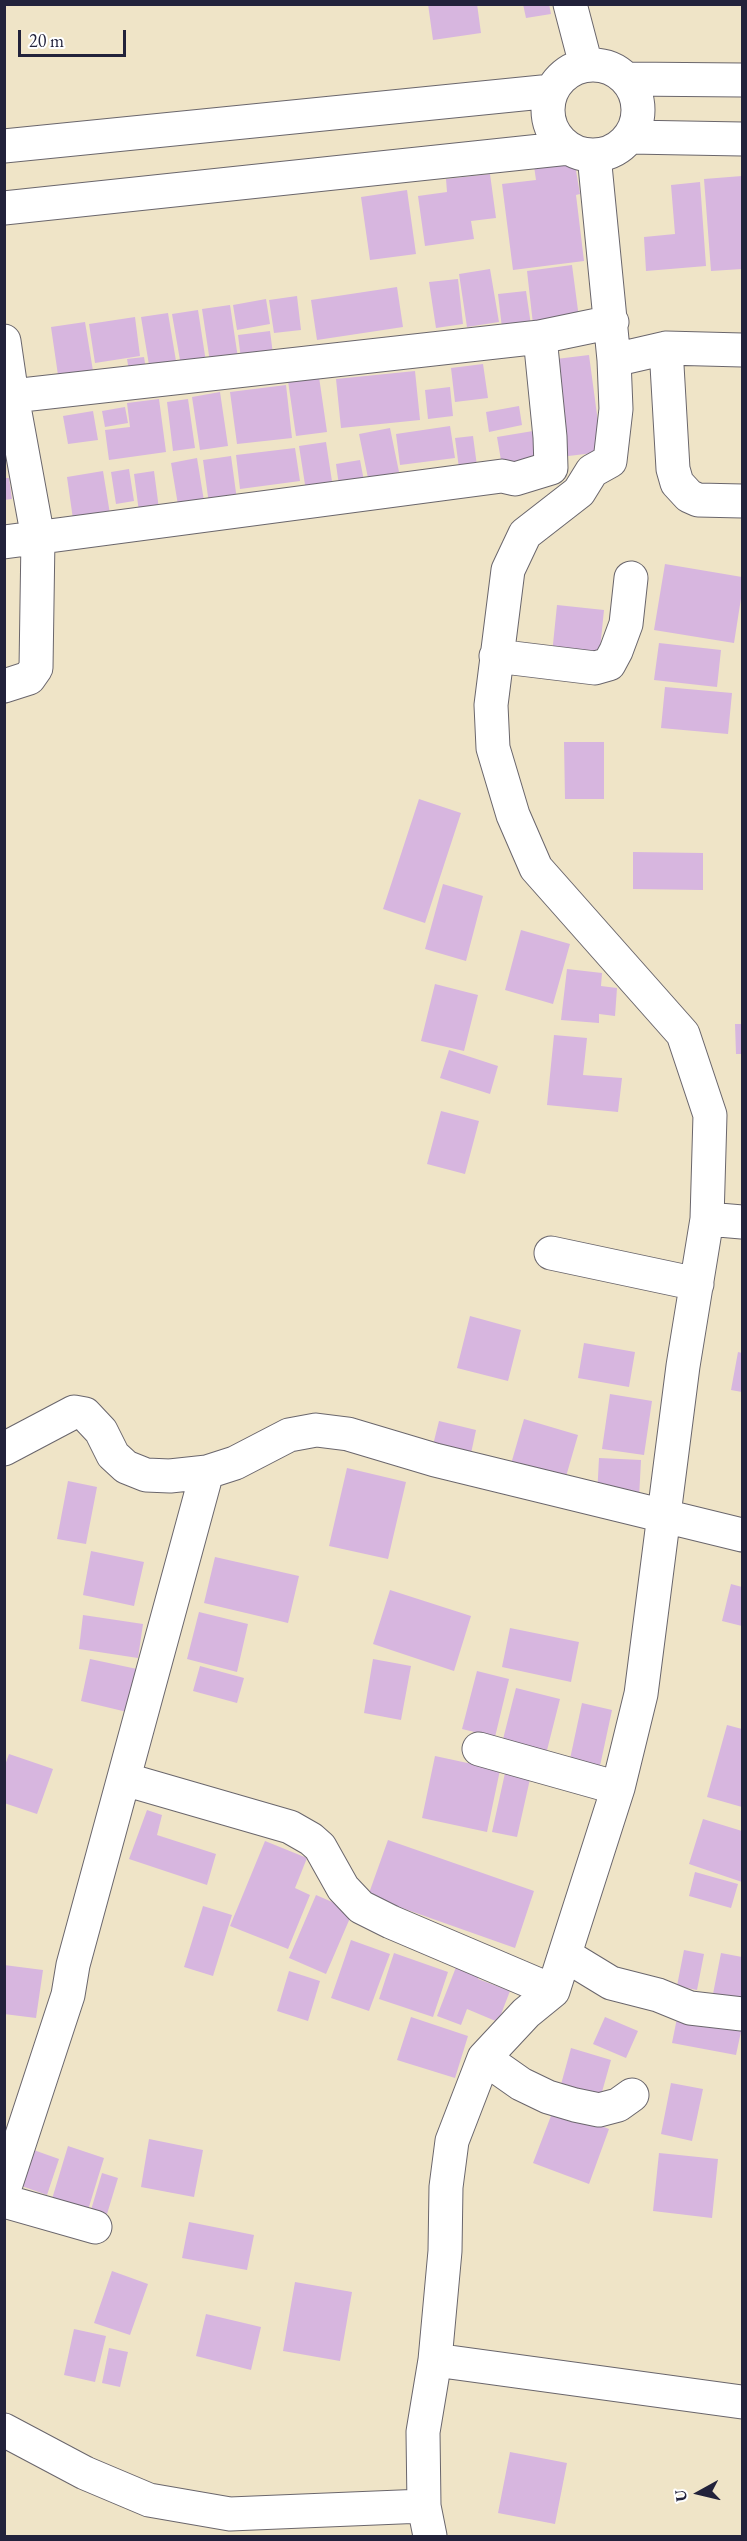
<!DOCTYPE html>
<html>
<head>
<meta charset="utf-8">
<style>
  body { margin:0 }
  #map { position:relative; width:747px; height:2541px; overflow:hidden; background:#efe4c7; font-family:"EB Garamond",serif }
  canvas { display:block }
  .frame { position:absolute; inset:0; border:6px solid #22223b; pointer-events:none }
  .north { position:absolute; left:669px; top:2463px; width:60px; height:60px; -webkit-text-stroke:4px #fff; paint-order:stroke; rotate:262deg; font-size:16px; font-weight:700; line-height:24px; text-align:center; color:#22223b }
  .north::after { content:''; display:block; margin:auto; width:21px; height:27px; background:#22223b; clip-path:polygon(50% 0,100% 100%,50% 72%,0 100%) }
  .scale { position:absolute; left:18px; top:30px; width:108px; height:27px; box-sizing:border-box; border:3px solid #22223b; border-top:0; padding-left:8px; font-size:18px; line-height:21px; white-space:nowrap; color:#22223b; -webkit-text-stroke:4px #fff; paint-order:stroke }
</style>
</head>
<body>
<div id="map">
<canvas width="747" height="2541"></canvas>
<div class="frame"></div>
<div class="north">U</div>
<div class="scale">20 m</div>
</div>
<script>
const context = document.querySelector('canvas').getContext('2d');
context.lineJoin = 'round';
function fill(path, color) { context.fillStyle = color; context.fill(path, 'evenodd'); }
const shape = rows => new Path2D(rows.map(r => 'M' + r).join(''));
function trace(path, color, width, dash) { context.strokeStyle = color; context.lineWidth = width; context.lineCap = dash ? 'butt' : 'round'; context.setLineDash(dash || []); context.stroke(path); }
fill(shape([
  [428,4,477,4,481,33,433,40],
  [523,4,549,4,551,14,526,18],
  [574,159,580,194,576,195,584,261,513,270,502,184,536,180,534,166],
  [490,174,496,218,471,221,474,239,425,246,418,196,447,192,446,179],
  [742,176,742,269,711,271,704,179],
  [700,182,706,266,646,271,644,237,675,234,671,185],
  [407,190,416,254,370,260,361,197],
  [572,265,579,318,533,324,527,271],
  [490,269,499,322,467,327,459,274],
  [458,279,463,324,436,328,429,282],
  [397,287,403,327,317,340,311,300],
  [526,291,531,325,502,328,498,294],
  [297,296,301,330,274,333,269,300],
  [266,299,270,324,237,330,233,305],
  [230,305,238,358,210,362,202,309],
  [198,310,206,362,181,366,172,314],
  [168,313,177,367,150,371,141,317],
  [135,317,140,356,95,363,89,324],
  [85,322,94,377,59,382,51,327],
  [270,331,273,354,241,359,238,335],
  [589,355,602,452,560,457,548,360],
  [144,357,146,369,129,371,127,359],
  [483,364,488,398,455,402,451,368],
  [415,371,420,420,341,428,336,379],
  [319,377,327,432,296,436,288,381],
  [286,385,292,438,237,444,230,392],
  [450,387,453,416,428,419,425,390],
  [220,392,228,446,200,450,192,397],
  [159,399,166,452,109,460,105,430,130,427,127,403],
  [188,399,195,448,173,451,167,402],
  [519,406,522,425,489,432,486,412],
  [125,407,128,423,105,427,102,411],
  [93,411,98,440,68,444,63,416],
  [450,426,455,458,400,465,396,434],
  [390,428,399,472,368,478,359,434],
  [539,430,543,459,502,466,497,437],
  [473,436,477,466,459,468,455,438],
  [326,442,333,488,306,491,299,446],
  [295,448,300,481,240,489,236,455],
  [231,456,237,500,209,504,203,460],
  [197,458,205,507,179,511,171,463],
  [360,460,364,481,339,486,336,464],
  [129,469,134,501,116,504,111,472],
  [103,471,110,514,73,519,67,477],
  [154,471,159,509,139,512,134,474],
  [4,478,9,478,12,499,4,500],
  [665,564,742,577,742,592,734,643,654,630],
  [557,605,604,610,599,659,552,654],
  [659,643,721,650,717,687,654,680],
  [665,687,732,693,728,734,661,728],
  [564,742,604,742,604,799,565,799],
  [419,799,461,813,425,923,383,909],
  [633,852,703,853,703,890,633,889],
  [443,884,483,896,466,961,425,949],
  [521,930,570,944,553,1004,505,990],
  [567,969,602,973,601,986,617,988,615,1016,599,1014,599,1023,561,1020],
  [435,984,478,995,464,1051,421,1041],
  [735,1024,742,1024,742,1054,736,1054],
  [554,1035,587,1038,583,1075,622,1078,618,1112,547,1105],
  [449,1050,498,1066,490,1094,440,1078],
  [441,1111,479,1121,465,1174,427,1164],
  [470,1316,521,1330,508,1381,457,1368],
  [584,1343,635,1352,629,1387,578,1378],
  [738,1352,742,1353,742,1392,731,1390],
  [610,1394,652,1401,644,1455,602,1449],
  [524,1419,578,1435,565,1480,511,1464],
  [439,1421,476,1430,470,1458,432,1449],
  [599,1458,641,1460,639,1498,597,1496],
  [347,1468,406,1482,388,1559,329,1546],
  [68,1481,97,1487,86,1544,57,1539],
  [91,1551,144,1562,134,1606,83,1595],
  [215,1557,299,1576,288,1623,204,1603],
  [731,1584,742,1587,742,1626,722,1621],
  [390,1590,471,1616,454,1671,373,1644],
  [199,1612,248,1624,237,1672,187,1659],
  [83,1615,143,1624,138,1658,79,1649],
  [510,1628,579,1642,571,1682,502,1667],
  [90,1659,137,1669,127,1712,81,1701],
  [373,1659,411,1666,401,1720,364,1713],
  [200,1666,244,1678,237,1703,193,1691],
  [477,1671,509,1679,495,1737,462,1729],
  [516,1688,560,1699,545,1758,501,1747],
  [582,1703,612,1710,600,1766,570,1759],
  [727,1725,742,1729,742,1807,707,1797],
  [9,1754,53,1769,37,1814,4,1803,4,1768],
  [435,1756,500,1770,487,1832,422,1818],
  [505,1773,530,1779,517,1837,492,1832],
  [147,1810,162,1815,157,1835,216,1854,207,1885,129,1859],
  [703,1819,742,1831,742,1882,689,1864],
  [388,1840,534,1891,515,1948,368,1896],
  [265,1841,307,1858,295,1888,310,1895,288,1949,230,1926],
  [695,1872,738,1884,731,1908,689,1896],
  [316,1895,353,1911,326,1974,289,1958],
  [203,1906,232,1915,213,1976,184,1967],
  [351,1940,390,1954,369,2011,331,1998],
  [684,1950,704,1954,697,1990,677,1986],
  [394,1953,448,1972,433,2017,379,1999],
  [721,1953,742,1957,742,1999,713,1994],
  [458,1962,481,1971,478,1979,510,1991,498,2022,467,2009,461,2025,437,2016],
  [4,1965,43,1970,36,2018,4,2014],
  [289,1971,320,1981,308,2021,277,2011],
  [679,2008,742,2027,736,2055,672,2043],
  [411,2017,468,2036,455,2078,397,2060],
  [605,2017,638,2031,626,2058,593,2044],
  [571,2048,611,2060,600,2099,560,2088],
  [671,2083,703,2089,692,2141,661,2134],
  [554,2108,609,2129,589,2184,533,2163],
  [149,2139,203,2150,194,2197,141,2187],
  [68,2146,104,2158,88,2210,52,2199],
  [28,2148,59,2159,47,2195,16,2184],
  [659,2153,718,2159,712,2218,653,2211],
  [102,2173,118,2178,107,2214,91,2210],
  [189,2222,254,2235,247,2270,182,2258],
  [112,2271,148,2284,130,2335,94,2323],
  [295,2282,352,2292,340,2361,283,2351],
  [206,2314,261,2327,251,2370,196,2356],
  [74,2329,106,2336,95,2382,64,2375],
  [109,2348,128,2352,120,2387,102,2383],
  [510,2452,567,2463,555,2524,498,2513]
]), '#d7b6df');
const minor = shape([
  [570,4,586,65],
  '548 110a45 45 0 1 1 90 0a45 45 0 1 1-90 0Z',
  [626,79,742,80],
  [630,137,742,139],
  [4,146,552,91],
  [4,208,569,148],
  [4,341,12,396,38,538,36,668,29,678,4,686],
  [666,348,673,469,677,483,689,496,698,500,742,501],
  [614,360,666,348,742,350],
  [4,397,540,337,612,322],
  [4,542,502,476,515,479,551,468,550,437,540,337],
  [496,656,595,668,609,664,616,651,626,624,631,578],
  [707,1219,742,1222],
  [551,1253,697,1284],
  [4,1449,74,1412,85,1414,101,1431,113,1455,126,1467,146,1475,170,1476,207,1472,235,1463,289,1435,316,1430,348,1434,435,1460,742,1535],
  [479,1749,618,1788],
  [124,1779,290,1827,311,1839,320,1847,343,1888,361,1907,391,1922,553,1991],
  [565,1955,611,1983,658,1995,690,2008,742,2014],
  [484,2058,521,2084,548,2097,575,2105,599,2110,618,2105,632,2095],
  [4,2190,68,1995,73,1965,207,1472],
  [4,2201,95,2227],
  [435,2360,742,2402],
  [4,2430,85,2473,149,2500,201,2509,230,2514,424,2506],
  [430,2536,424,2506,423,2432,435,2360,445,2251,446,2187,452,2141,484,2058,526,2013,553,1991,618,1788,641,1694,683,1366,707,1219,710,1115,683,1034,536,868,513,815,493,748,491,705,508,570,525,534,579,492,592,471,610,461,616,409,614,360,594,155]
]);
trace(minor, '#6a666c', 35);
trace(minor, '#fff', 33);
</script>
</body>
</html>
